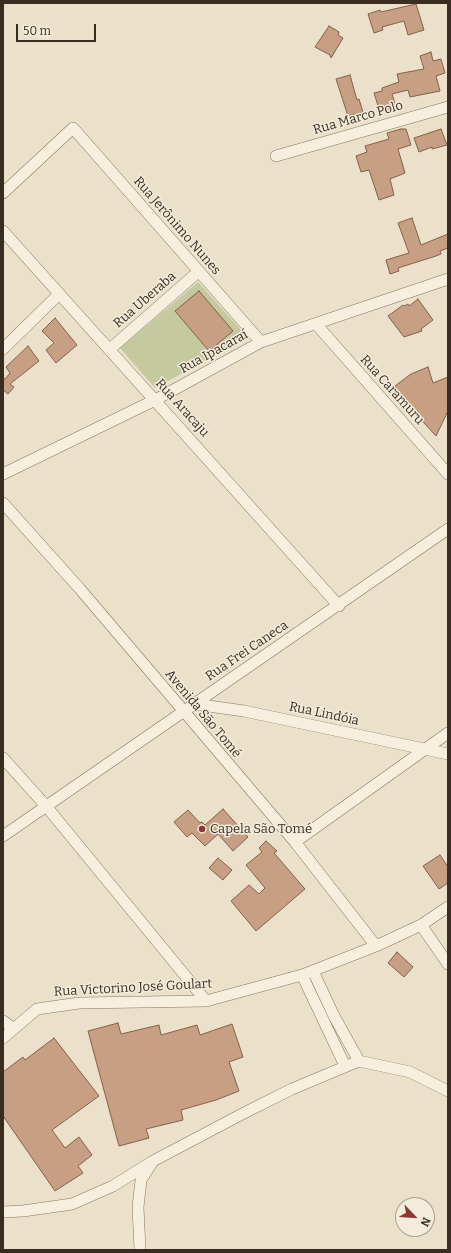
<!DOCTYPE html>
<html>
<head>
<meta charset="utf-8">
<style>
  body { margin:0 }
  #map { position:relative; width:451px; height:1253px; overflow:hidden; background:#ebe1cb; font-family:Bitter,serif }
  canvas { display:block }
  .frame { position:absolute; inset:0; border:4px solid #392d22; pointer-events:none }
  .north { position:absolute; left:395px; top:1197px; width:40px; height:40px; box-sizing:border-box; background:#f3ecda; border:1px solid #a9a090; border-radius:50%; rotate:115deg; font-size:11px; font-weight:700; line-height:16px; text-align:center; color:#392d22 }
  .north::after { content:''; display:block; margin:auto; width:14px; height:18px; background:#913637; clip-path:polygon(50% 0,100% 100%,50% 72%,0 100%) }
  .scale { position:absolute; left:16px; top:24px; width:80px; height:18px; box-sizing:border-box; border:2px solid #392d22; border-top:0; padding-left:5px; font-size:12px; line-height:14px; white-space:nowrap; color:#392d22; -webkit-text-stroke:3px #f3ecda; paint-order:stroke }
</style>
</head>
<body>
<div id="map">
<canvas width="451" height="1253"></canvas>
<div class="frame"></div>
<div class="north">N</div>
<div class="scale">50 m</div>
</div>
<script>
const context = document.querySelector('canvas').getContext('2d');
context.lineJoin = 'round';
function fill(path, color) { context.fillStyle = color; context.fill(path, 'evenodd'); }
const shape = rows => new Path2D(rows.map(r => 'M' + r).join(''));
function trace(path, color, width, dash) { context.strokeStyle = color; context.lineWidth = width; context.lineCap = dash ? 'butt' : 'round'; context.setLineDash(dash || []); context.stroke(path); }
function drawText(font, color, halo, rows, align = 'center') {
  context.font = font + ' Bitter,serif'; context.lineWidth = 3; context.setLineDash([]); context.textBaseline = 'middle'; context.strokeStyle = halo; context.fillStyle = color; for (const [text, x, y, turn = 0] of rows) {
    context.save(); context.translate(x, y); context.rotate((+turn || 0) * Math.PI / 180); context.textAlign = isNaN(turn) ? turn : align; if (halo) context.strokeText(text, 0, 0); context.fillText(text, 0, 0); context.restore();
  }
}
fill(shape([
  [198,282,248,338,155,388,120,348]
]), '#c4c99f');
const building = shape([
  [416,4,424,30,408,35,404,21,382,27,383,30,374,33,368,14,380,10,381,12,416,4],
  [329,26,339,32,338,35,343,38,331,58,330,55,315,47,329,26],
  [431,52,433,61,441,59,445,73,436,76,440,91,410,97,408,90,392,94,396,107,380,112,374,93,382,91,382,88,399,82,397,74,424,69,420,56,431,52],
  [350,75,357,100,359,99,363,112,348,116,336,79,350,75],
  [401,129,406,129,411,145,398,149,405,173,390,179,394,195,379,200,369,170,361,172,356,156,367,152,365,146,389,139,387,133,401,129],
  [441,129,447,145,432,149,432,147,419,152,414,138,441,129],
  [412,218,421,245,448,234,448,248,440,251,441,254,436,256,398,268,399,271,390,274,386,260,409,253,398,223,412,218],
  [199,291,233,331,209,351,175,311,199,291],
  [418,299,433,320,421,329,422,331,404,337,388,316,403,305,404,306,408,304,409,306,418,299],
  [55,318,77,345,56,363,46,350,54,343,42,331,55,318],
  [28,346,39,361,10,384,14,387,8,394,3,390,3,378,5,379,10,373,6,367,28,346],
  [428,367,433,383,448,377,448,411,436,436,403,400,395,386,411,374,428,367],
  [223,809,248,837,233,851,218,834,205,846,192,833,187,837,174,822,188,810,200,823,202,822,205,825,223,809],
  [266,841,277,851,274,853,305,889,256,931,231,901,249,885,259,894,265,888,246,865,262,852,259,848,266,841],
  [440,855,448,867,448,883,439,889,423,866,440,855],
  [218,858,232,870,223,880,209,868,218,858],
  [397,952,413,967,404,977,388,963,397,952],
  [118,1023,121,1034,159,1025,161,1035,197,1025,200,1035,232,1024,243,1057,229,1062,239,1091,216,1100,181,1110,183,1120,146,1129,149,1138,119,1146,88,1031,118,1023],
  [54,1038,99,1096,52,1130,65,1148,79,1137,92,1155,78,1166,83,1173,55,1191,3,1116,3,1072,23,1057,25,1060,54,1038]
]);
fill(building, '#c69f84');
trace(building, '#846048', 1);
const minor = shape([
  [276,156,448,107],
  [3,193,73,128,261,342],
  [3,231,339,606],
  [316,324,448,474],
  [3,349,59,294],
  [110,349,198,272],
  [3,474,155,400,261,342,448,279],
  [3,503,80,589,295,842,376,946],
  [194,704,244,711,448,754],
  [3,758,46,806,206,1001],
  [3,836,448,529],
  [295,842,448,733],
  [421,925,448,964],
  [313,971,334,1016,359,1061],
  [302,975,345,1066],
  [3,1021,13,1028],
  [3,1038,37,1009,79,1003,206,1001,302,975,376,946,421,925,448,907],
  [3,1212,23,1211,72,1204,113,1186,150,1163],
  [140,1250,138,1207,141,1180,153,1161,246,1112,292,1089,359,1061,410,1072,448,1091]
]);
trace(minor, '#877560', 12);
trace(minor, '#f6efde', 11);
for (const [x, y, r, color] of [
  [202,829,4,"#913637"]
]) { const dot = new Path2D(); dot.arc(x, y, r, 0, 2 * Math.PI); context.fillStyle = color; context.fill(dot); trace(dot, '#f3ecda', 1.5); }
drawText('13px', '#392d22', '#f3ecda', [
  ["Rua Marco Polo",358,118,-16],
  ["Rua Jerônimo Nunes",177,226,49],
  ["Rua Uberaba",145,300,-41],
  ["Rua Ipacaraí",214,352,-29],
  ["Rua Caramuru",392,390,48],
  ["Rua Aracaju",182,408,48],
  ["Rua Frei Caneca",247,651,-34],
  ["Avenida São Tomé",203,714,50],
  ["Rua Lindóia",324,714,12],
  ["Rua Victorino José Goulart",133,988,-3]
]);
drawText('13px', '#392d22', '#f3ecda', [
  ["Capela São Tomé",210,829]
], 'left');
</script>
</body>
</html>
